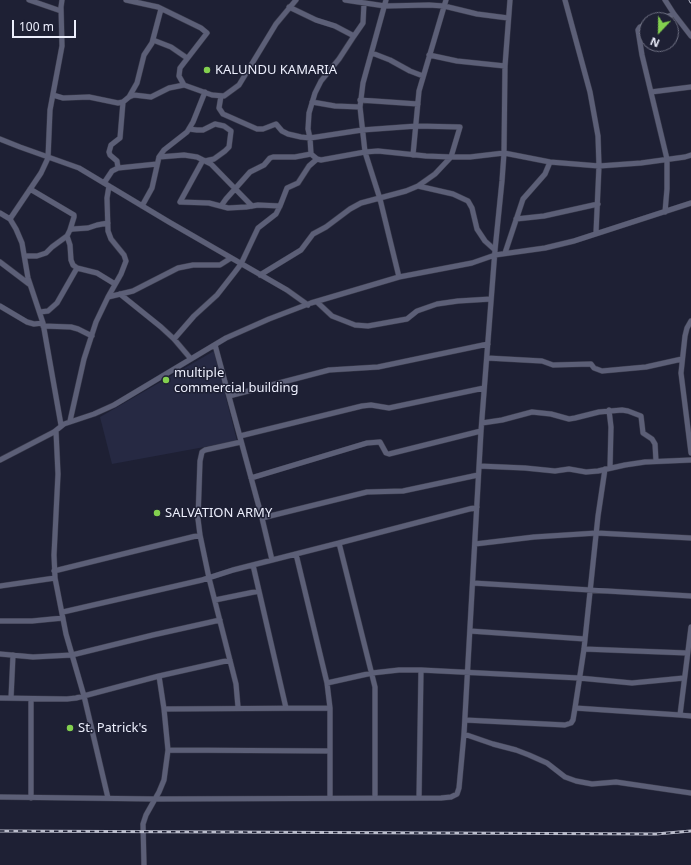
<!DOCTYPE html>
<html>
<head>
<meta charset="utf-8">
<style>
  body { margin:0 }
  #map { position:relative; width:691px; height:865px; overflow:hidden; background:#1e2034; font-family:"Noto Sans",sans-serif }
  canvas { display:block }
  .north { position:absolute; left:639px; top:12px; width:40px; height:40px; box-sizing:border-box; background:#1e2034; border:1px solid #707284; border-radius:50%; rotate:202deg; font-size:11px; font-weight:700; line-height:16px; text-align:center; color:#eceefc }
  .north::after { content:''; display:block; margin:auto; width:14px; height:18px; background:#83d04f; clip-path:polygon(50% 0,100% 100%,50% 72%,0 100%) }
  .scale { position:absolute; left:12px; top:20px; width:64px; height:18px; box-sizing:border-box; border:2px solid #eceefc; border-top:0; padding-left:5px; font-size:12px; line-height:14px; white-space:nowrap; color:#eceefc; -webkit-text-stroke:3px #1e2034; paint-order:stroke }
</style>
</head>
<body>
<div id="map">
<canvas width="691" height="865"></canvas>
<div class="north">N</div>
<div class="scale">100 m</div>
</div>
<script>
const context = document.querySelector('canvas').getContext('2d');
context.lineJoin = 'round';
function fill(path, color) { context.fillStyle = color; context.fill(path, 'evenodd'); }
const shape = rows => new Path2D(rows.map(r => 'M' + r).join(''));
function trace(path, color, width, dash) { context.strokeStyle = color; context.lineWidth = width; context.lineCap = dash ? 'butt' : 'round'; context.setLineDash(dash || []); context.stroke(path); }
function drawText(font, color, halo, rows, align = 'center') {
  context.font = font + ' "Noto Sans",sans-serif'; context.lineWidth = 3; context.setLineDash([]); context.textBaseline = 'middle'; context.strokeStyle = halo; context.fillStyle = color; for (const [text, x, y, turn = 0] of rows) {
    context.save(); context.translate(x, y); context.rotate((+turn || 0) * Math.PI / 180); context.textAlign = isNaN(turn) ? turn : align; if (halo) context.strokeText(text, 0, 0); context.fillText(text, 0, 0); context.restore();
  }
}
fill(shape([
  [214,351,237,441,112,464,100,417]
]), '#262943');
const street = shape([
  [29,0,61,11],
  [126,0,158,7,201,28,207,33,180,68,179,76,184,85],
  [345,0,385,6,429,5,444,6,477,14,508,18],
  [386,0,363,83,360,107,365,152,380,199,399,277],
  [565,0,590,92,598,136,599,166,596,233],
  [665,0,674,14,691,36],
  [289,7,316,20,335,26,354,36,339,59,321,81,315,93,309,113,308,129,310,138,311,154,317,159,321,160,365,152,378,151,426,156,451,157,470,157,504,153,550,162,599,166,641,163,685,157,691,155],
  [658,20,674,14],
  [647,24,640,27,638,30,642,55,667,159,667,189,665,212],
  [354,36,363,23,364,3],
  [153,40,171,47,187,58],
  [372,53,390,60,410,71,423,76],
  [429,55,457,61,505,66],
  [651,92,691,87],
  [53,95,63,98,89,97,118,103,123,102,129,97,134,95,151,97,169,88,184,85,212,95,224,96,239,85,276,24,296,0],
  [221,96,219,108,223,114,257,129,263,129,276,124,282,131,288,134,301,137,310,138,362,130,417,126,460,127,451,157,435,174,418,186],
  [129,97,137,83,144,55,152,43,161,9],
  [360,100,418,104],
  [312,102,335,106,360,107],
  [189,129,197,130,203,130,215,124,224,126,231,131,229,147,225,151,214,159,205,161],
  [0,139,20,147,79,168,169,222,287,290,308,305],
  [413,155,419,91,446,0],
  [159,157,164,150,187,132,193,122,205,92],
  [203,160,180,202,209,203,228,208,246,207,258,205,280,206],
  [118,168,117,161,110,155,109,152,111,145,120,138,123,102],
  [104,183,112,171,118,168,157,164],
  [30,189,74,215,74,217,70,230],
  [142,206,152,188,159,157,184,155,197,157,211,164,252,206],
  [221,206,226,199,250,172,264,165,270,158,273,157,295,157,311,154],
  [0,213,10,219,16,229,22,243,28,278,43,323,61,425],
  [10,219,41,173,48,158,50,110,62,46,61,7,62,0],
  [516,219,544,216,598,204],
  [67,236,70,245,71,260,73,265,77,268,97,273,115,284],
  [505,253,523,199,545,174,550,162],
  [25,256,37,256,46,253,52,247,67,236,70,230,73,229,88,228,97,225,108,223],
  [0,262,29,284],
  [260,275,301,250,313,234,326,227,350,209,361,203,406,191,418,186,453,194,468,201,472,208,477,229,485,241,495,250],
  [120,294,161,327,174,339,191,359],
  [108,297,121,274,126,261,124,255,111,239,108,231,107,198,109,186],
  [317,302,332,316,355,325,368,326,407,319,417,311,437,304,458,301,491,299],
  [0,306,27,322,34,324,43,323],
  [40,312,48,311,57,303,77,268],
  [691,321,687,328,685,336,681,373,691,453],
  [43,326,71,327,78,329,92,336],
  [174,339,194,316,217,295,235,272,241,264,258,228,276,214,280,206,287,188,298,183,309,166,317,159],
  [215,345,262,518,272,560],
  [487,358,542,361,553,365,591,364,594,368,602,371,646,367,682,359],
  [229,396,329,370,378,367,488,344],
  [609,410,611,427,610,468],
  [70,421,84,359,96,322,108,297,133,291,178,268,193,265,220,265,231,258],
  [482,423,502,420,532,412,551,414,569,419,575,418,599,412,622,410,628,411,641,416,643,433,652,439,655,444,656,461],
  [56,431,58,474,54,555,55,578,66,634,84,696,108,798],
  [240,436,362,406,371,405,389,408,484,388],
  [0,460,54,432,64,424,94,414,114,405,226,338,269,319,311,303,399,277,472,263,495,255,545,248,574,241,691,203],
  [479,466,525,468,555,471,569,469,586,472,598,471,625,465,645,462,691,460],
  [251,478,367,443,380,442,386,453,389,454,481,431],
  [262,518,367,492,403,491,478,475],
  [339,543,477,507],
  [475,544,534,537,597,533,691,538],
  [296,554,327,683,330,708,330,798],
  [253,565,286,708],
  [54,571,200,535],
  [473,583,691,596],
  [0,586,55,578],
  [215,600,259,591],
  [63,612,202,580,233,570,339,543,375,687,375,798],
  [0,621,32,621,63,618],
  [470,631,585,639],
  [584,649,687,653],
  [0,654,33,657,72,655,153,635,220,620],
  [327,683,372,673,399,670,421,670,579,678,632,683,684,678],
  [0,698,67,699,76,698,159,676,230,660],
  [11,698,13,655],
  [31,699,31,798],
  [238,707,236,684,209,578,200,535,198,519,200,461,202,452,205,450,241,442],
  [575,708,584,649,598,516,605,469],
  [164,709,330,708],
  [680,715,691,716],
  [465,720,565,725,571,723,573,720,575,708,680,715,691,627],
  [464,734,493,744,516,750,529,755,547,763,565,777,576,781,592,784,616,782,691,793],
  [168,750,330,751],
  [0,797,155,799,441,798,451,797,457,794,459,788,464,734,481,431,495,250,502,181,504,153,505,66,510,0],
  [419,798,421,670],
  [144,865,143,824,146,815,159,792,164,780,168,750,164,709,159,676]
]);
trace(street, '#3a3b4c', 6);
trace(street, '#5c5f77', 5);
const rail = shape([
  [690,0,691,2],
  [0,831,656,834,691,831]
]);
trace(rail, '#bbbdcc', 3);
trace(rail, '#1e2034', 1.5, [4.5]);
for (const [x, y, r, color] of [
  [207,70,4,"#83d04f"],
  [166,380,4,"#83d04f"],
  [157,513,4,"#83d04f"],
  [70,728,4,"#83d04f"]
]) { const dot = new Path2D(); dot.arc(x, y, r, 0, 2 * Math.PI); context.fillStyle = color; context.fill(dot); trace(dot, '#1e2034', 1.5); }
drawText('13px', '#eceefc', '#1e2034', [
  ["KALUNDU KAMARIA",215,70],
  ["multiple",174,373],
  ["commercial building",174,388],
  ["SALVATION ARMY",165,513],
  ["St. Patrick's",78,728]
], 'left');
</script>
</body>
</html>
